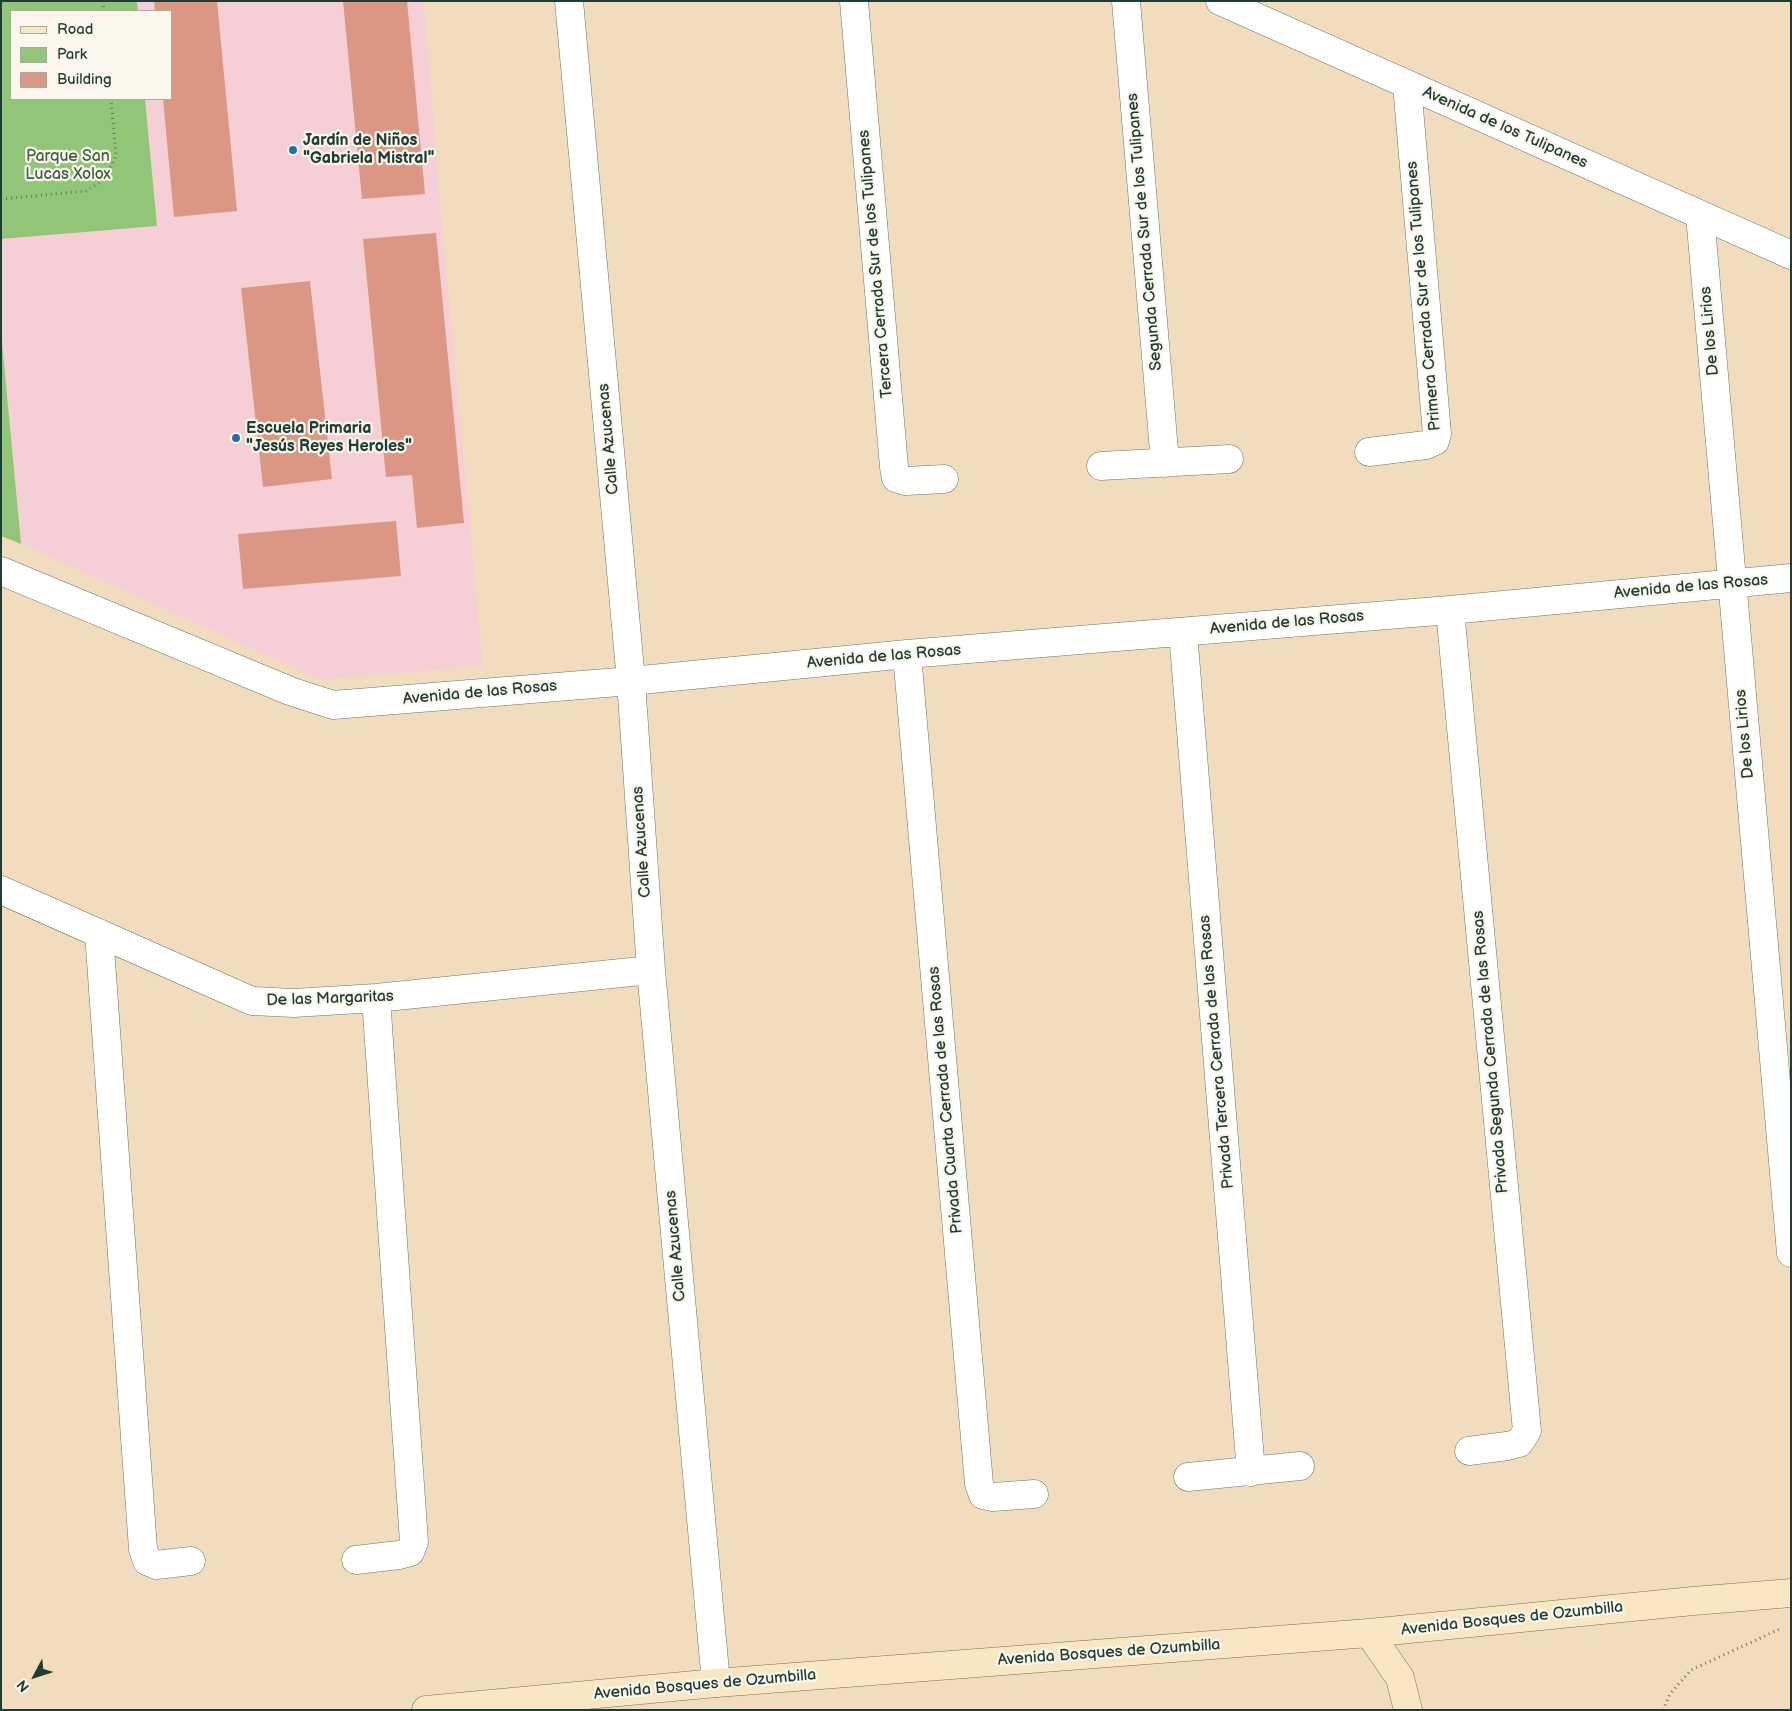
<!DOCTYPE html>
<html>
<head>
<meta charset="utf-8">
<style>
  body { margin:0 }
  #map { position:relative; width:1792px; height:1711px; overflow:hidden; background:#f1ddbd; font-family:"Balsamiq Sans",sans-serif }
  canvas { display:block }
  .frame { position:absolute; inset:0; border:2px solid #1f3d34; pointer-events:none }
  .legend { position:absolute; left:10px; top:10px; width:162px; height:90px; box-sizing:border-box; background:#fbf7ec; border:1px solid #a3ada2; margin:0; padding:6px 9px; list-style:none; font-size:15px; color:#1f3d34 }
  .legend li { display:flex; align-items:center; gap:10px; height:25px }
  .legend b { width:25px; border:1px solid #a3ada2 }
  .north { position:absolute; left:10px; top:1651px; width:50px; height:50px; -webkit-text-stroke:4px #fbf7ec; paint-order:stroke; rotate:230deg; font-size:14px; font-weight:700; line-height:20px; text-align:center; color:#1f3d34 }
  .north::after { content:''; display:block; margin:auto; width:18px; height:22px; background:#1f3d34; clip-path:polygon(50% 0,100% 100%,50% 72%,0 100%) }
</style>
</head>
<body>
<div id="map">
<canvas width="1792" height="1711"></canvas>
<div class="frame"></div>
<ul class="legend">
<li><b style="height:6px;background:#f9e7c3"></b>Road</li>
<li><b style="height:14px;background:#91c678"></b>Park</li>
<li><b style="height:14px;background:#db9783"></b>Building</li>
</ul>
<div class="north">N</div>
</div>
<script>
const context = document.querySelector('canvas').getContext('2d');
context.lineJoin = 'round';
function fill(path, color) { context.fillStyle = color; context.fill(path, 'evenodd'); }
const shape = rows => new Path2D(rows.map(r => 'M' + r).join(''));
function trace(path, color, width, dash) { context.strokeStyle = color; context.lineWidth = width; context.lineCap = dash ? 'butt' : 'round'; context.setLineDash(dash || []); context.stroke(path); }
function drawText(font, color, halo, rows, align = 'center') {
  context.font = font + ' "Balsamiq Sans",sans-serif'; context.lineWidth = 4.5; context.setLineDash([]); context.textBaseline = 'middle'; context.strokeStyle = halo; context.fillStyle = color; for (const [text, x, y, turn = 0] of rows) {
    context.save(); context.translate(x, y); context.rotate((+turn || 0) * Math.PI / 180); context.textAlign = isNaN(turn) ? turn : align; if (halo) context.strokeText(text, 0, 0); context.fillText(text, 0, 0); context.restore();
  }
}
fill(shape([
  [137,1,424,1,440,201,483,666,320,680,21,544,1,331,1,239,157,225,145,99,171,99,171,11,138,11]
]), '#f6cfd6');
fill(shape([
  [1,1,137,1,138,11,11,11,11,99,145,99,157,226,1,239],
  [1,331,21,544,1,536]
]), '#91c678');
fill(shape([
  [154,1,217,1,237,211,174,217,163,99,171,99,171,11,155,11],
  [343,1,407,1,425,194,362,199],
  [436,233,464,523,417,528,412,475,386,477,363,239],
  [310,281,332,479,263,487,241,288],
  [396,521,401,576,243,589,238,534]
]), '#db9783');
const minor = shape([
  [569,1,631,681,651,970,716,1683],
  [854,1,894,467,896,478,906,481,944,479],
  [1126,1,1165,463],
  [1220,1,1791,255],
  [1700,215,1791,1253],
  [1369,452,1426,445,1435,441,1437,434,1407,85],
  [1101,466,1229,459],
  [1,571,290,691,333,705,631,681,907,654,1450,610,1791,578],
  [1450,610,1527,1431,1519,1443,1507,1446,1469,1451],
  [1183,632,1251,1472],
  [907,654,979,1484,983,1495,993,1497,1034,1494],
  [1,890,252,1001,294,1003,376,998,651,970],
  [99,933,143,1549,147,1561,156,1565,191,1561],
  [1188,1477,1300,1466],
  [356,1560,399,1555,410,1552,414,1542,376,998]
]);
const secondary = shape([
  [1369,1633,1400,1678,1408,1710],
  [426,1710,716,1683,1369,1633,1693,1601,1791,1593]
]);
trace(minor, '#687564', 29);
trace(secondary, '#687564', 29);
trace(shape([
  [103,1,104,11],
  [1,199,86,191,99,183,109,170,116,156,111,99],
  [1663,1710,1670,1694,1691,1670,1780,1629]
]), '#687564', 3, [1, 4]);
trace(minor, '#fff', 28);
trace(secondary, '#f9e7c3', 28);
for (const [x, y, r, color] of [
  [293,150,5,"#1f6fb2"],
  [236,438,5,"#1f6fb2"]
]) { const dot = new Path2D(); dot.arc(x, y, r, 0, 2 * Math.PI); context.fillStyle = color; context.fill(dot); trace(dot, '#fbf7ec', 2); }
drawText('16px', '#1f3d34', '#fbf7ec', [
  ["Avenida de los Tulipanes",1505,128,24],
  ["Segunda Cerrada Sur de los Tulipanes",1145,232,-95],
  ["Tercera Cerrada Sur de los Tulipanes",876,264,-95],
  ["Primera Cerrada Sur de los Tulipanes",1424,296,-95],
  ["De los Lirios",1710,331,-95],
  ["Calle Azucenas",609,439,-95],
  ["Avenida de las Rosas",1691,587,-5],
  ["Avenida de las Rosas",1287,623,-5],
  ["Avenida de las Rosas",884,657,-5],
  ["Avenida de las Rosas",480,693,-5],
  ["De los Lirios",1745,734,-95],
  ["Calle Azucenas",642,842,-94],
  ["De las Margaritas",330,999,-2],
  ["Privada Tercera Cerrada de las Rosas",1217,1052,-95],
  ["Privada Segunda Cerrada de las Rosas",1491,1052,-95],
  ["Privada Cuarta Cerrada de las Rosas",946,1100,-95],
  ["Calle Azucenas",676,1246,-95],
  ["Avenida Bosques de Ozumbilla",1512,1619,-6],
  ["Avenida Bosques de Ozumbilla",1109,1653,-4],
  ["Avenida Bosques de Ozumbilla",705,1685,-5]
]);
drawText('bold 16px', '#1f3d34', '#fbf7ec', [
  ["Jardín de Niños",303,141],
  ["\"Gabriela Mistral\"",303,159],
  ["Escuela Primaria",246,429],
  ["\"Jesús Reyes Heroles\"",246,447]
], 'left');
drawText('16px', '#3c5f45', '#fbf7ec', [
  ["Parque San",68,157],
  ["Lucas Xolox",68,175]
]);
</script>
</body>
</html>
